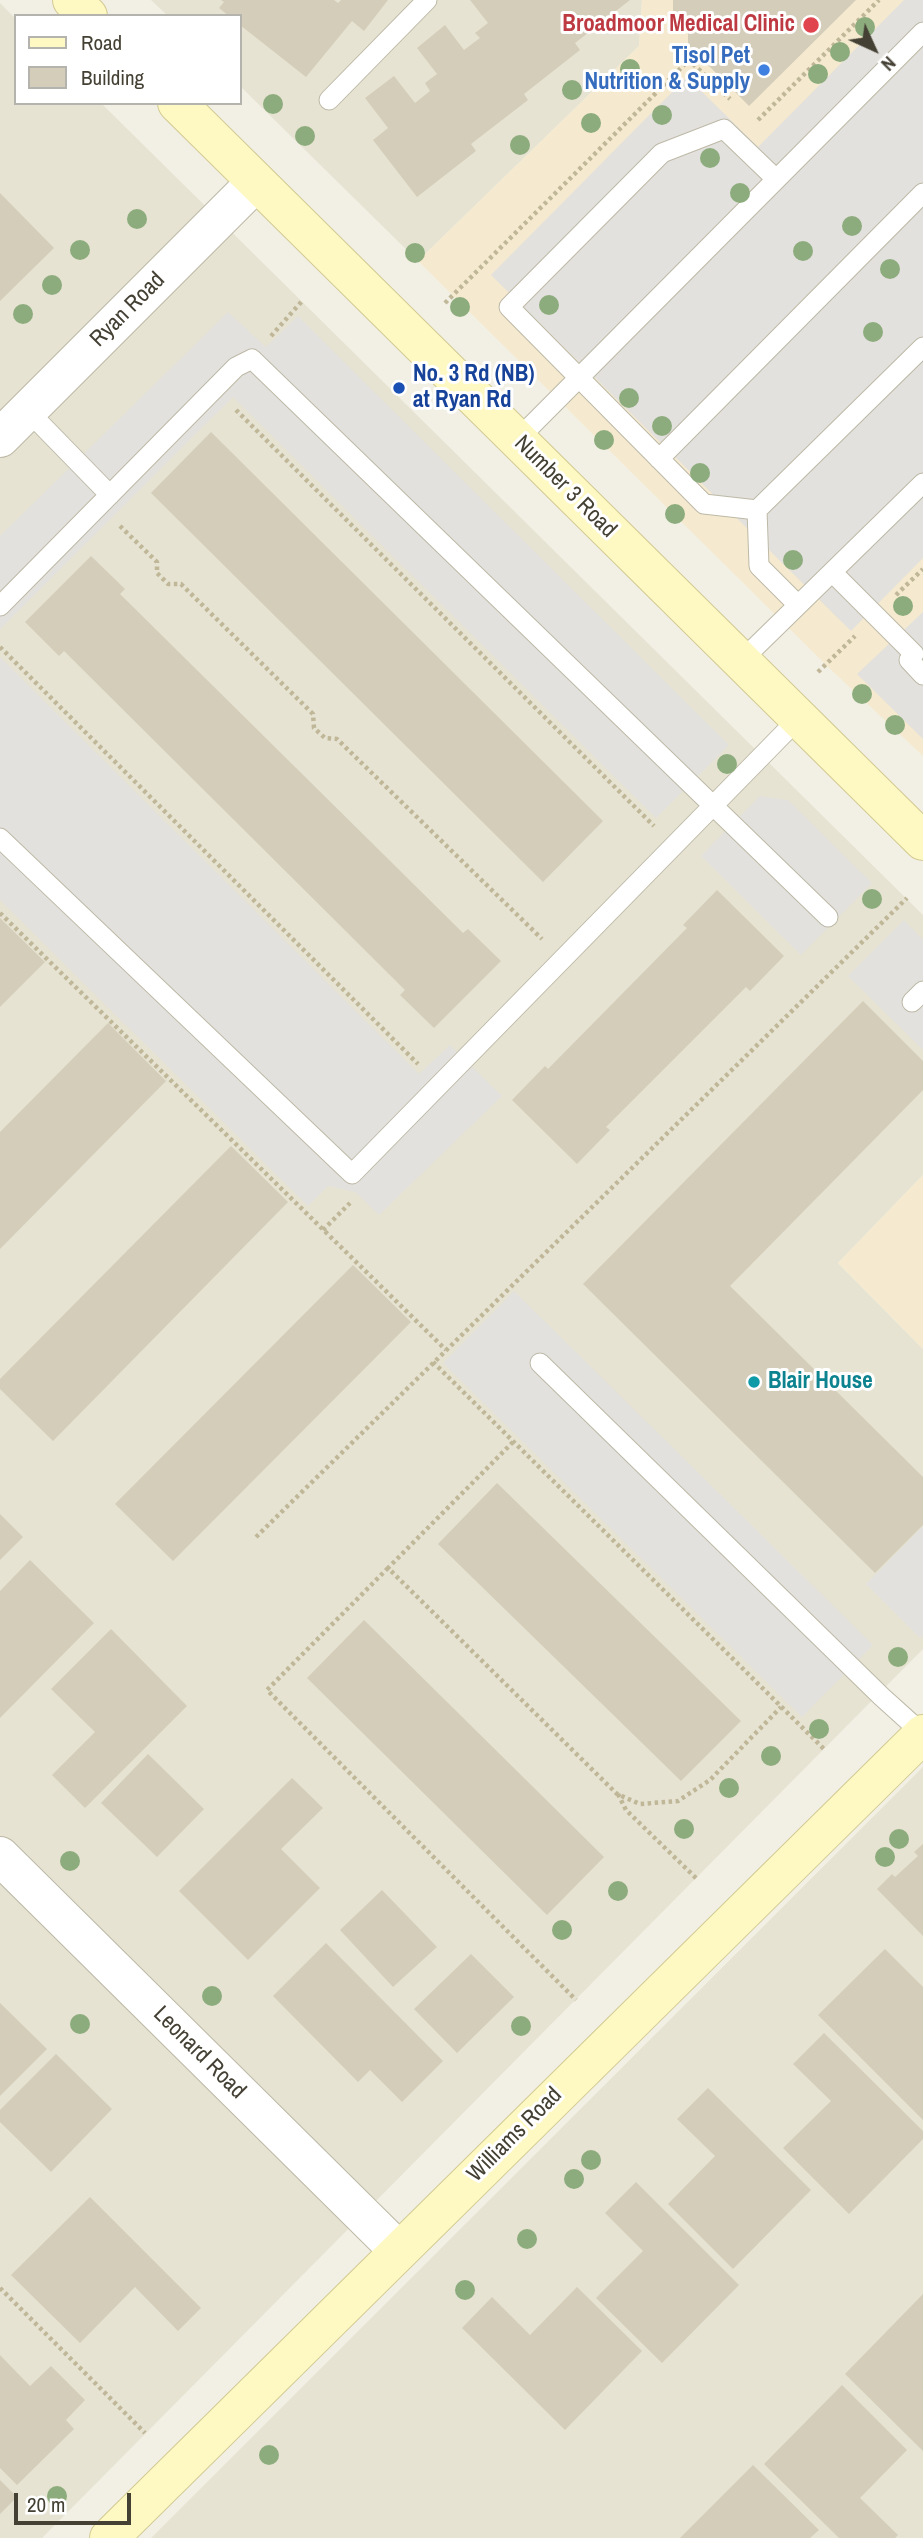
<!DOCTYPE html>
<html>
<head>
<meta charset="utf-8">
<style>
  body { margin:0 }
  #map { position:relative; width:923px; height:2538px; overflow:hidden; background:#f2f0e4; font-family:"Archivo Narrow",sans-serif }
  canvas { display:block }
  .legend { position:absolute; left:14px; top:14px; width:228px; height:91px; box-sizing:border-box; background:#fff; border:2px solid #b4b3ae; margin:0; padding:9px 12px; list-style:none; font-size:21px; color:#444034 }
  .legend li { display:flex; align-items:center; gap:14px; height:35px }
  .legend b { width:35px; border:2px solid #b4b3ae }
  .north { position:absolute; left:839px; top:14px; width:70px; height:70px; -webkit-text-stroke:5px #fff; paint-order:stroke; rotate:135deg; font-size:19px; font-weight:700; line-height:28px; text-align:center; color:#444034 }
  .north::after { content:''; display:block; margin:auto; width:24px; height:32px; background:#444034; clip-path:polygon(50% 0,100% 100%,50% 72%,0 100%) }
  .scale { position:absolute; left:14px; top:2493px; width:117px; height:32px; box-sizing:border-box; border:4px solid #444034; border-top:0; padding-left:9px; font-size:21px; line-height:24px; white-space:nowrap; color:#444034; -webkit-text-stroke:5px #fff; paint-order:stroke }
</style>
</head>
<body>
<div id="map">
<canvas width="923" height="2538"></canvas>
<ul class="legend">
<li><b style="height:9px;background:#fef8c2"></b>Road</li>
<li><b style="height:19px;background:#d4cdba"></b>Building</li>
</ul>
<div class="north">N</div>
<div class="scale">20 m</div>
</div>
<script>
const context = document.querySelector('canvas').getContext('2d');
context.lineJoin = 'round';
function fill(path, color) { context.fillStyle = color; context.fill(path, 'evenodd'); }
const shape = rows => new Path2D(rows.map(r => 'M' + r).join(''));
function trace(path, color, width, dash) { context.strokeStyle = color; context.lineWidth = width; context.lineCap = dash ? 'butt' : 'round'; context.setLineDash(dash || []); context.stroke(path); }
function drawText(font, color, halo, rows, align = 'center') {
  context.font = font + ' "Archivo Narrow",sans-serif'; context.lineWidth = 6; context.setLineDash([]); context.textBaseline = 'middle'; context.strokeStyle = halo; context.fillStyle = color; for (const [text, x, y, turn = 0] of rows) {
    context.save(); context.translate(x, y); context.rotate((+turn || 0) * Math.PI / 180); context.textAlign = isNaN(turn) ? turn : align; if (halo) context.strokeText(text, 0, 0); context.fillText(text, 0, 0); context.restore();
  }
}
fill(shape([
  [151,0,642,0,639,46,418,261,240,86,240,16,168,16],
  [0,3,16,19,16,103,101,103,923,915,923,1175,838,1263,923,1349,923,1649,42,2538,0,2538],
  [923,1767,923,2538,151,2538]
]), '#e6e3d2');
fill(shape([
  [642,0,923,0,923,756,827,666,418,261,639,46],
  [923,1175,923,1349,838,1263]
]), '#f5eacf');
fill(shape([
  [904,0,923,0,923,558,851,631,491,275,687,77,758,147],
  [228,312,266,347,298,316,729,745,656,818,233,397,0,629,0,536],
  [923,612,923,739,857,674],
  [0,657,419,1074,450,1045,502,1096,379,1215,355,1192,328,1186,308,1206,0,900],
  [760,796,788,800,872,883,801,955,701,856],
  [904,920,923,940,923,1050,848,976],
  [514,1291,873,1645,802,1717,443,1363],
  [923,1526,923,1635,920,1638,866,1584]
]), '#e3e1dd');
fill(shape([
  [221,0,334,0,338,3,341,0,388,0,364,31,352,21,306,77,240,25,240,16,229,16,219,8,224,2],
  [470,0,630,0,575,43,580,50,524,94,528,100,471,144,476,151,417,197,373,140,388,128,365,98,394,76,415,103,430,91,425,83,437,74,417,48,445,25,464,50,480,38,475,33,488,23],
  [673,0,856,0,749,106,688,45,688,31,673,31],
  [0,193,54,248,0,301],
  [211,432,603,821,543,882,151,493],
  [91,556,125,589,120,594,463,933,468,929,501,961,434,1028,400,995,405,990,64,651,59,656,25,622],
  [717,890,784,956,750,991,746,987,606,1127,610,1130,577,1164,512,1100,545,1066,548,1069,687,928,683,925],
  [0,918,45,962,0,1007],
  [863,1001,923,1061,923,1090,730,1286,923,1477,923,1525,875,1573,583,1284],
  [108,1023,166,1081,0,1249,0,1132],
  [231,1146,288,1202,53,1441,0,1389,0,1379],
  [353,1265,411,1322,173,1561,115,1504],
  [497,1483,741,1721,681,1781,438,1544],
  [0,1514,23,1537,0,1560],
  [30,1560,94,1623,0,1718,0,1591],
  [364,1620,604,1857,547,1915,307,1678],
  [111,1629,187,1706,85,1808,52,1775,95,1732,51,1689],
  [148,1754,204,1809,157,1857,101,1803],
  [292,1778,323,1808,281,1849,320,1888,248,1960,179,1891],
  [923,1844,923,1936,877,1889,892,1874,895,1877,918,1856,914,1852],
  [382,1890,437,1947,393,1987,340,1930],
  [326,1943,443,2061,402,2102,370,2070,358,2082,273,1996],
  [885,1949,923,1987,923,2120,818,2015],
  [471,1954,514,1997,457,2053,414,2009],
  [0,2003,47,2049,0,2096],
  [824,2033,923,2131,923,2139,849,2214,783,2148,831,2101,793,2064],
  [56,2054,112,2109,51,2172,0,2122,0,2110],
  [708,2088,811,2190,733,2269,668,2204,715,2156,677,2119],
  [636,2182,739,2285,662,2363,596,2298,643,2251,605,2213],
  [90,2197,201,2308,178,2331,135,2287,80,2343,11,2275],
  [577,2287,642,2351,565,2430,462,2328,492,2297,530,2335],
  [923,2294,923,2451,845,2374],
  [0,2355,30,2386,51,2366,85,2400,66,2420,74,2429,17,2485,0,2468],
  [842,2385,907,2450,860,2498,898,2535,895,2538,839,2538,764,2464],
  [753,2465,819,2530,810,2538,680,2538],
  [0,2480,17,2497,0,2514]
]), '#d4cdba');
const lane = shape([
  [329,100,427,0],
  [28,411,110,495],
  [517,440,923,32],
  [659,459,923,193],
  [757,510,704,504,509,307,662,153,724,129,776,179],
  [832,572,914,654,909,660,923,675],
  [798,605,759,566,757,510,923,347],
  [0,606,236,367,252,359,828,917],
  [741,661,923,483],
  [0,838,352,1174,799,718],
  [912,1002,923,991],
  [540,1363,882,1697,923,1734]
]);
const street = shape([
  [0,438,256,182],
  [0,1856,398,2250]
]);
const secondary = shape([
  [72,0,88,16],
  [177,103,923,841],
  [109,2538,923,1734]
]);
trace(lane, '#bdb9a7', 21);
trace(street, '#bdb9a7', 40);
trace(secondary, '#d2ca94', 40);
trace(shape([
  [693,63,699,56],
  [758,120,879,0],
  [445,303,689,60,730,99],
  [271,336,303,300],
  [236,410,654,826],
  [120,526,157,562,157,573,168,584,181,584,313,714,314,728,325,738,337,739,542,939],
  [896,595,923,569],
  [0,647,418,1064],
  [818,672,855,636],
  [0,913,446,1350],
  [323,1230,350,1203],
  [433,1362,826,1751],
  [513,1442,388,1568,617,1794,640,1804,678,1801,710,1780,781,1707],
  [256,1537,907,898],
  [388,1568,267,1690,576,2000],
  [618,1794,626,1810,697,1879],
  [0,2288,145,2433]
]), '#bfb798', 4.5, [3.5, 3.5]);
trace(lane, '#fff', 19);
trace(street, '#fff', 38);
trace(secondary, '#fef8c2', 38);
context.fillStyle = '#8dac7d';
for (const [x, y] of [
  [865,27],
  [840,52],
  [630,69],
  [818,74],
  [572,90],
  [273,104],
  [662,115],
  [591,123],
  [305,136],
  [520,145],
  [710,158],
  [740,193],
  [137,219],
  [852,226],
  [80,250],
  [803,251],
  [415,253],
  [890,269],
  [52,285],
  [549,305],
  [460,307],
  [23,314],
  [873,332],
  [629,398],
  [662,426],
  [604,440],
  [700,473],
  [675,514],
  [793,560],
  [903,606],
  [862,694],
  [895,725],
  [727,764],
  [872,899],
  [898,1657],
  [819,1729],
  [771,1756],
  [729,1788],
  [684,1829],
  [899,1839],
  [885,1857],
  [70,1861],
  [618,1891],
  [562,1930],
  [212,1996],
  [80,2024],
  [521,2026],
  [591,2160],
  [574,2179],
  [527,2239],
  [465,2290],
  [269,2455],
  [57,2496]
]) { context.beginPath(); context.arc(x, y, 10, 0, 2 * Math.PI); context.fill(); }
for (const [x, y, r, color] of [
  [811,25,9,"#e0444e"],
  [764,70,7,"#3f7fe0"],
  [399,388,7,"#1a4fb4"],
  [754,1382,7,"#0f9aa8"]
]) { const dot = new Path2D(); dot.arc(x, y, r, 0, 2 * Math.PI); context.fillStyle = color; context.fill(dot); trace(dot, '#fff', 2.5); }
drawText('bold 23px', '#be3a42', '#fff', [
  ["Broadmoor Medical Clinic",795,25]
], 'right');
drawText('bold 23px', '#366cbe', '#fff', [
  ["Tisol Pet",750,57],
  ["Nutrition & Supply",750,83]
], 'right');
drawText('23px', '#444034', '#fff', [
  ["Ryan Road",128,310,-45],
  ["Number 3 Road",565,487,45],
  ["Leonard Road",199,2053,45],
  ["Williams Road",515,2135,-45]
]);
drawText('bold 23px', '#164399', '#fff', [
  ["No. 3 Rd (NB)",413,375],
  ["at Ryan Rd",413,401]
], 'left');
drawText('bold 23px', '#0d838f', '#fff', [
  ["Blair House",768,1382]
], 'left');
</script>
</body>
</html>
